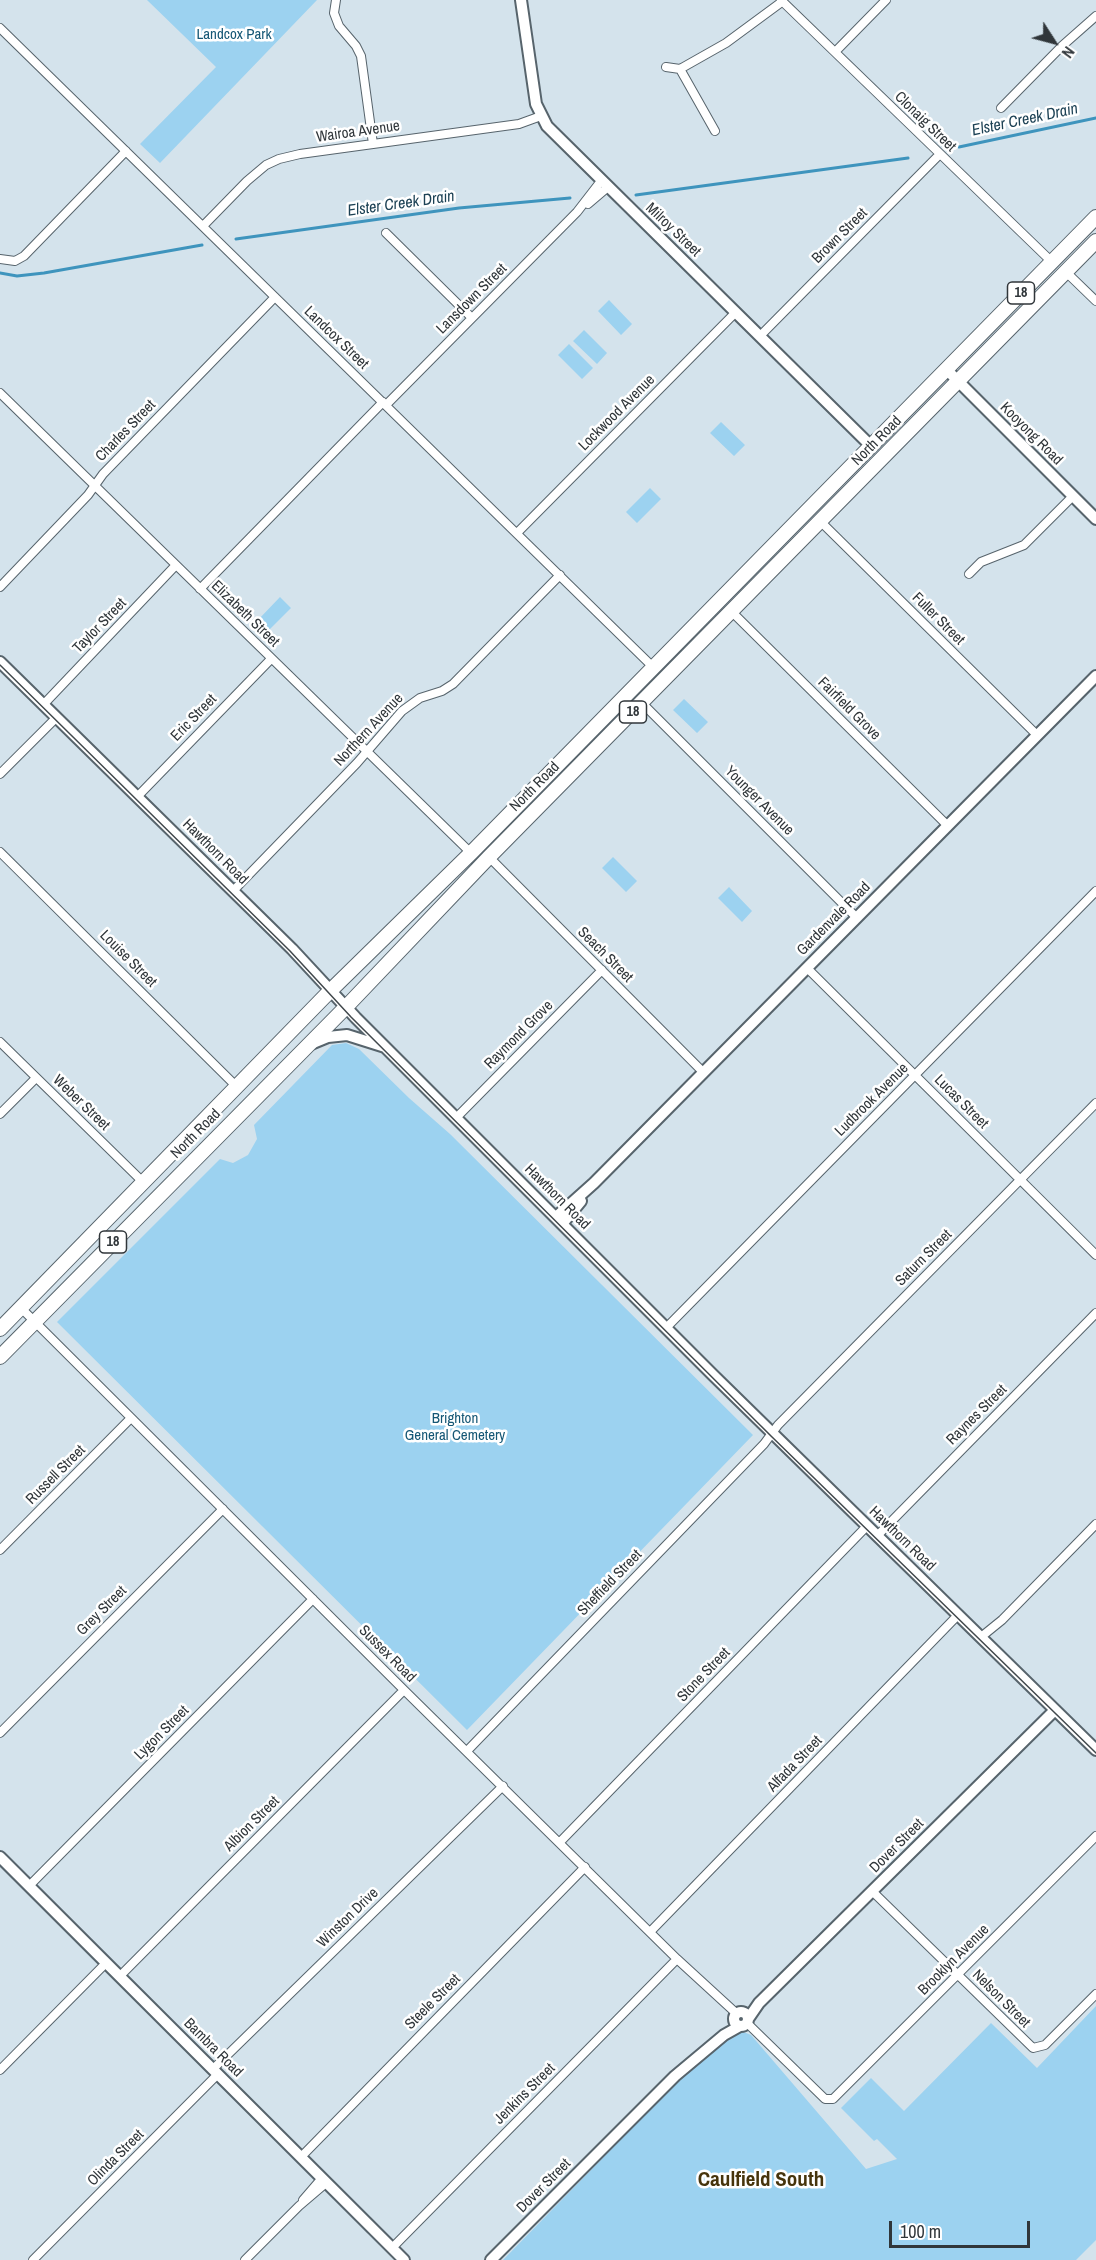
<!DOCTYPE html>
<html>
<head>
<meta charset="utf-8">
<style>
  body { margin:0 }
  #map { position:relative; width:1096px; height:2260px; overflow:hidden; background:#d4e3ec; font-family:"Archivo Narrow",sans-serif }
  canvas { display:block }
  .north { position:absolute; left:1024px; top:12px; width:60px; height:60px; -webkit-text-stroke:4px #fff; paint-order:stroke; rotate:126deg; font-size:16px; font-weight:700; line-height:24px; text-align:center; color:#30363a }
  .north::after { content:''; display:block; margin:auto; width:21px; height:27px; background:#30363a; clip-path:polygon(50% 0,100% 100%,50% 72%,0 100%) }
  .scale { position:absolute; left:889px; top:2221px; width:141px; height:27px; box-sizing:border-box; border:3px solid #30363a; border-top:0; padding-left:8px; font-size:18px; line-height:21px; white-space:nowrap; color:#30363a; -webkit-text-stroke:4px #fff; paint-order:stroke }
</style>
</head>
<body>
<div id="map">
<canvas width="1096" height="2260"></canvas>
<div class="north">N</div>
<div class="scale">100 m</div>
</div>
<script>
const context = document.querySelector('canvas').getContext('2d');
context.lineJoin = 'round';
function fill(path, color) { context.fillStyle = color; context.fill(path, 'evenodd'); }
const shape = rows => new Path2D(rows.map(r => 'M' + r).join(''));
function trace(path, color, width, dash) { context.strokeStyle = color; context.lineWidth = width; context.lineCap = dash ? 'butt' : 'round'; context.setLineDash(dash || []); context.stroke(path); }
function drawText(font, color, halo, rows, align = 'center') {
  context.font = font + ' "Archivo Narrow",sans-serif'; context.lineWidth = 5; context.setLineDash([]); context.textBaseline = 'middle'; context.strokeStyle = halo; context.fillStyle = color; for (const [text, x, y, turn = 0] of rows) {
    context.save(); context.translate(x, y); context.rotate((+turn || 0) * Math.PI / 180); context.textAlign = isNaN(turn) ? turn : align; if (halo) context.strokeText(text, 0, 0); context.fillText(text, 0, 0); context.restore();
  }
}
fill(shape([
  [147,0,317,0,160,163,140,144,216,67],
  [609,300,632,324,621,335,598,311],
  [584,330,607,353,597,364,573,341],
  [569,344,593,368,582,379,558,355],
  [721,422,745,445,734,456,710,433],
  [650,488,661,499,637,523,626,512],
  [280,597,291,608,268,631,257,621],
  [684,699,708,722,697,733,673,710],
  [613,857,637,881,626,892,602,868],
  [729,887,752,911,742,922,718,898],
  [346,1043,359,1049,409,1098,450,1134,753,1435,467,1730,57,1322,220,1159,233,1163,248,1155,257,1139,254,1125,332,1045],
  [1096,2006,1096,2240,1076,2260,503,2260,679,2080,734,2034,741,2031,751,2035,866,2169,897,2159,877,2139,874,2141,841,2108,871,2078,904,2111,991,2023,1037,2068]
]), '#9cd2f0');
trace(shape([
  [959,147,1096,118],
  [636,195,908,158],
  [236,239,459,208,570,198],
  [0,273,17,276,44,273,202,245]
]), '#3e94bd', 3);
const street = shape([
  [336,0,334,13,339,26,356,46,361,56,373,144],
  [781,0,1052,262],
  [0,28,653,667],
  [835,52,886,0],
  [666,67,680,69,726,43,783,1],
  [680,69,715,131],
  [1001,108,1062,46,1096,16],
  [588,204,608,187],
  [203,226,247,181,266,165,279,159,300,154,519,124,541,116],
  [386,233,472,318],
  [0,259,15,261,24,256,126,151],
  [1066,272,1096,301],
  [760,336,939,155],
  [0,393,471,853],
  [386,405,577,212,601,181],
  [820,521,1037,735],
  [517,533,736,312],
  [969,574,981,562,1024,545,1073,496],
  [0,587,88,495,103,474,275,297],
  [200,589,383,402],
  [732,612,947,825],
  [642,703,857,918],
  [43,705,176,565],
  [0,774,56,718],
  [137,797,271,659],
  [0,852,236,1086],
  [489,857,703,1072],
  [233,891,357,763,402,711,420,698,442,691,453,684,560,575],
  [807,968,1096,1255],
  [0,1042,144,1183],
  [0,1114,36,1078],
  [456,1118,602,970],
  [21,1308,404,1690,677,1959,737,2014],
  [666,1328,1096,891],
  [877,1536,1096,1313],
  [0,1550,131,1418],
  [981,1637,1002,1620,1096,1524],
  [0,1733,223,1509],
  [467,1751,764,1444,778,1425,1096,1103],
  [560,1842,867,1526],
  [29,1886,313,1599],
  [872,1891,1033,2048,1045,2045,1096,1994],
  [650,1932,958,1615],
  [120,1976,404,1690],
  [747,2023,825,2099,833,2099,1096,1836],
  [213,2069,503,1786],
  [0,2070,106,1963],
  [301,2157,585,1867],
  [303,2200,322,2178],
  [392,2248,677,1959],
  [33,2260,218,2074],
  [245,2260,299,2206,326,2183]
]);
const secondary = shape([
  [521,0,536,104,547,126,871,446],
  [946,369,1096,519],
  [0,662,292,949,356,1018,713,1375,1096,1750],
  [311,1044,328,1037,347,1035,385,1047],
  [556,1217,594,1183,1096,676],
  [562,1224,581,1201],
  [0,1857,404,2260],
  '734 2019a7 7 0 1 1 14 0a7 7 0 1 1-14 0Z',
  [748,2019,759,2003,1055,1710],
  [491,2260,675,2076,724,2035,740,2026]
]);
const highway = shape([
  [0,1329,329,992,471,853,1096,217],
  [0,1357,347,1006,489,857,1096,241]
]);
trace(street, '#57646c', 10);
trace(secondary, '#57646c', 14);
trace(highway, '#57646c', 16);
trace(street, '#fff', 8);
trace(secondary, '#fff', 10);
trace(highway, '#fff', 14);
trace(shape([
  [0,665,290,951,351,1017,771,1436,1096,1753]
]), '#41484c', 1.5);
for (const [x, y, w] of [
  [1021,293,27],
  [633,712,27],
  [113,1242,27]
]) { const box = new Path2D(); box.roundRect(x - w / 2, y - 11, w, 22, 4.5); context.fillStyle = '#fff'; context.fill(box); trace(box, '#30363a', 1.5); }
drawText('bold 14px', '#30363a', null, [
  ["18",1021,293],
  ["18",633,712],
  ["18",113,1242]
]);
drawText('15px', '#155775', '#fff', [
  ["Landcox Park",234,35],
  ["Brighton",455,1419],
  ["General Cemetery",455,1436]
]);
drawText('15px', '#30363a', '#fff', [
  ["Clonaig Street",925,122,44],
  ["Wairoa Avenue",358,132,-8],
  ["Milroy Street",673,230,44],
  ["Brown Street",840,236,-45],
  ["Lansdown Street",472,299,-45],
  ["Landcox Street",336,338,44],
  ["Lockwood Avenue",617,413,-45],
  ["Charles Street",126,431,-46],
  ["Kooyong Road",1031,434,45],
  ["North Road",877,441,-45],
  ["Elizabeth Street",245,614,44],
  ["Fuller Street",938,619,45],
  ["Taylor Street",100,626,-46],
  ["Fairfield Grove",849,709,45],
  ["Eric Street",194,718,-46],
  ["Northern Avenue",369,730,-47],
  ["North Road",535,787,-45],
  ["Younger Avenue",759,801,45],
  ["Hawthorn Road",215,852,45],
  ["Gardenvale Road",834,919,-45],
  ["Seach Street",605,955,45],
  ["Louise Street",128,959,45],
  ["Raymond Grove",519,1035,-45],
  ["Ludbrook Avenue",872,1100,-45],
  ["Lucas Street",961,1102,45],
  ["Weber Street",81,1103,44],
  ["North Road",196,1134,-45],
  ["Hawthorn Road",557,1197,45],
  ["Saturn Street",924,1258,-45],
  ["Raynes Street",977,1415,-45],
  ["Russell Street",56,1475,-45],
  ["Hawthorn Road",902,1539,44],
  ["Sheffield Street",610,1583,-46],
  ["Grey Street",102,1611,-45],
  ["Sussex Road",387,1654,45],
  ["Stone Street",704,1675,-46],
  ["Lygon Street",162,1733,-45],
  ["Alfada Street",795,1764,-46],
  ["Albion Street",252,1824,-45],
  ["Dover Street",897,1846,-45],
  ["Winston Drive",348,1918,-44],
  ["Brooklyn Avenue",954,1960,-45],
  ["Nelson Street",1001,1999,45],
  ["Steele Street",433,2002,-45],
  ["Bambra Road",213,2048,45],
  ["Jenkins Street",525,2094,-45],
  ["Olinda Street",116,2158,-45],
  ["Dover Street",544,2186,-45]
]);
drawText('italic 16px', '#1c4154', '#fff', [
  ["Elster Creek Drain",1025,120,-12],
  ["Elster Creek Drain",401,204,-8]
]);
drawText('bold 21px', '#46340c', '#fff', [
  ["Caulfield South",761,2180]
]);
</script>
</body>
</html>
